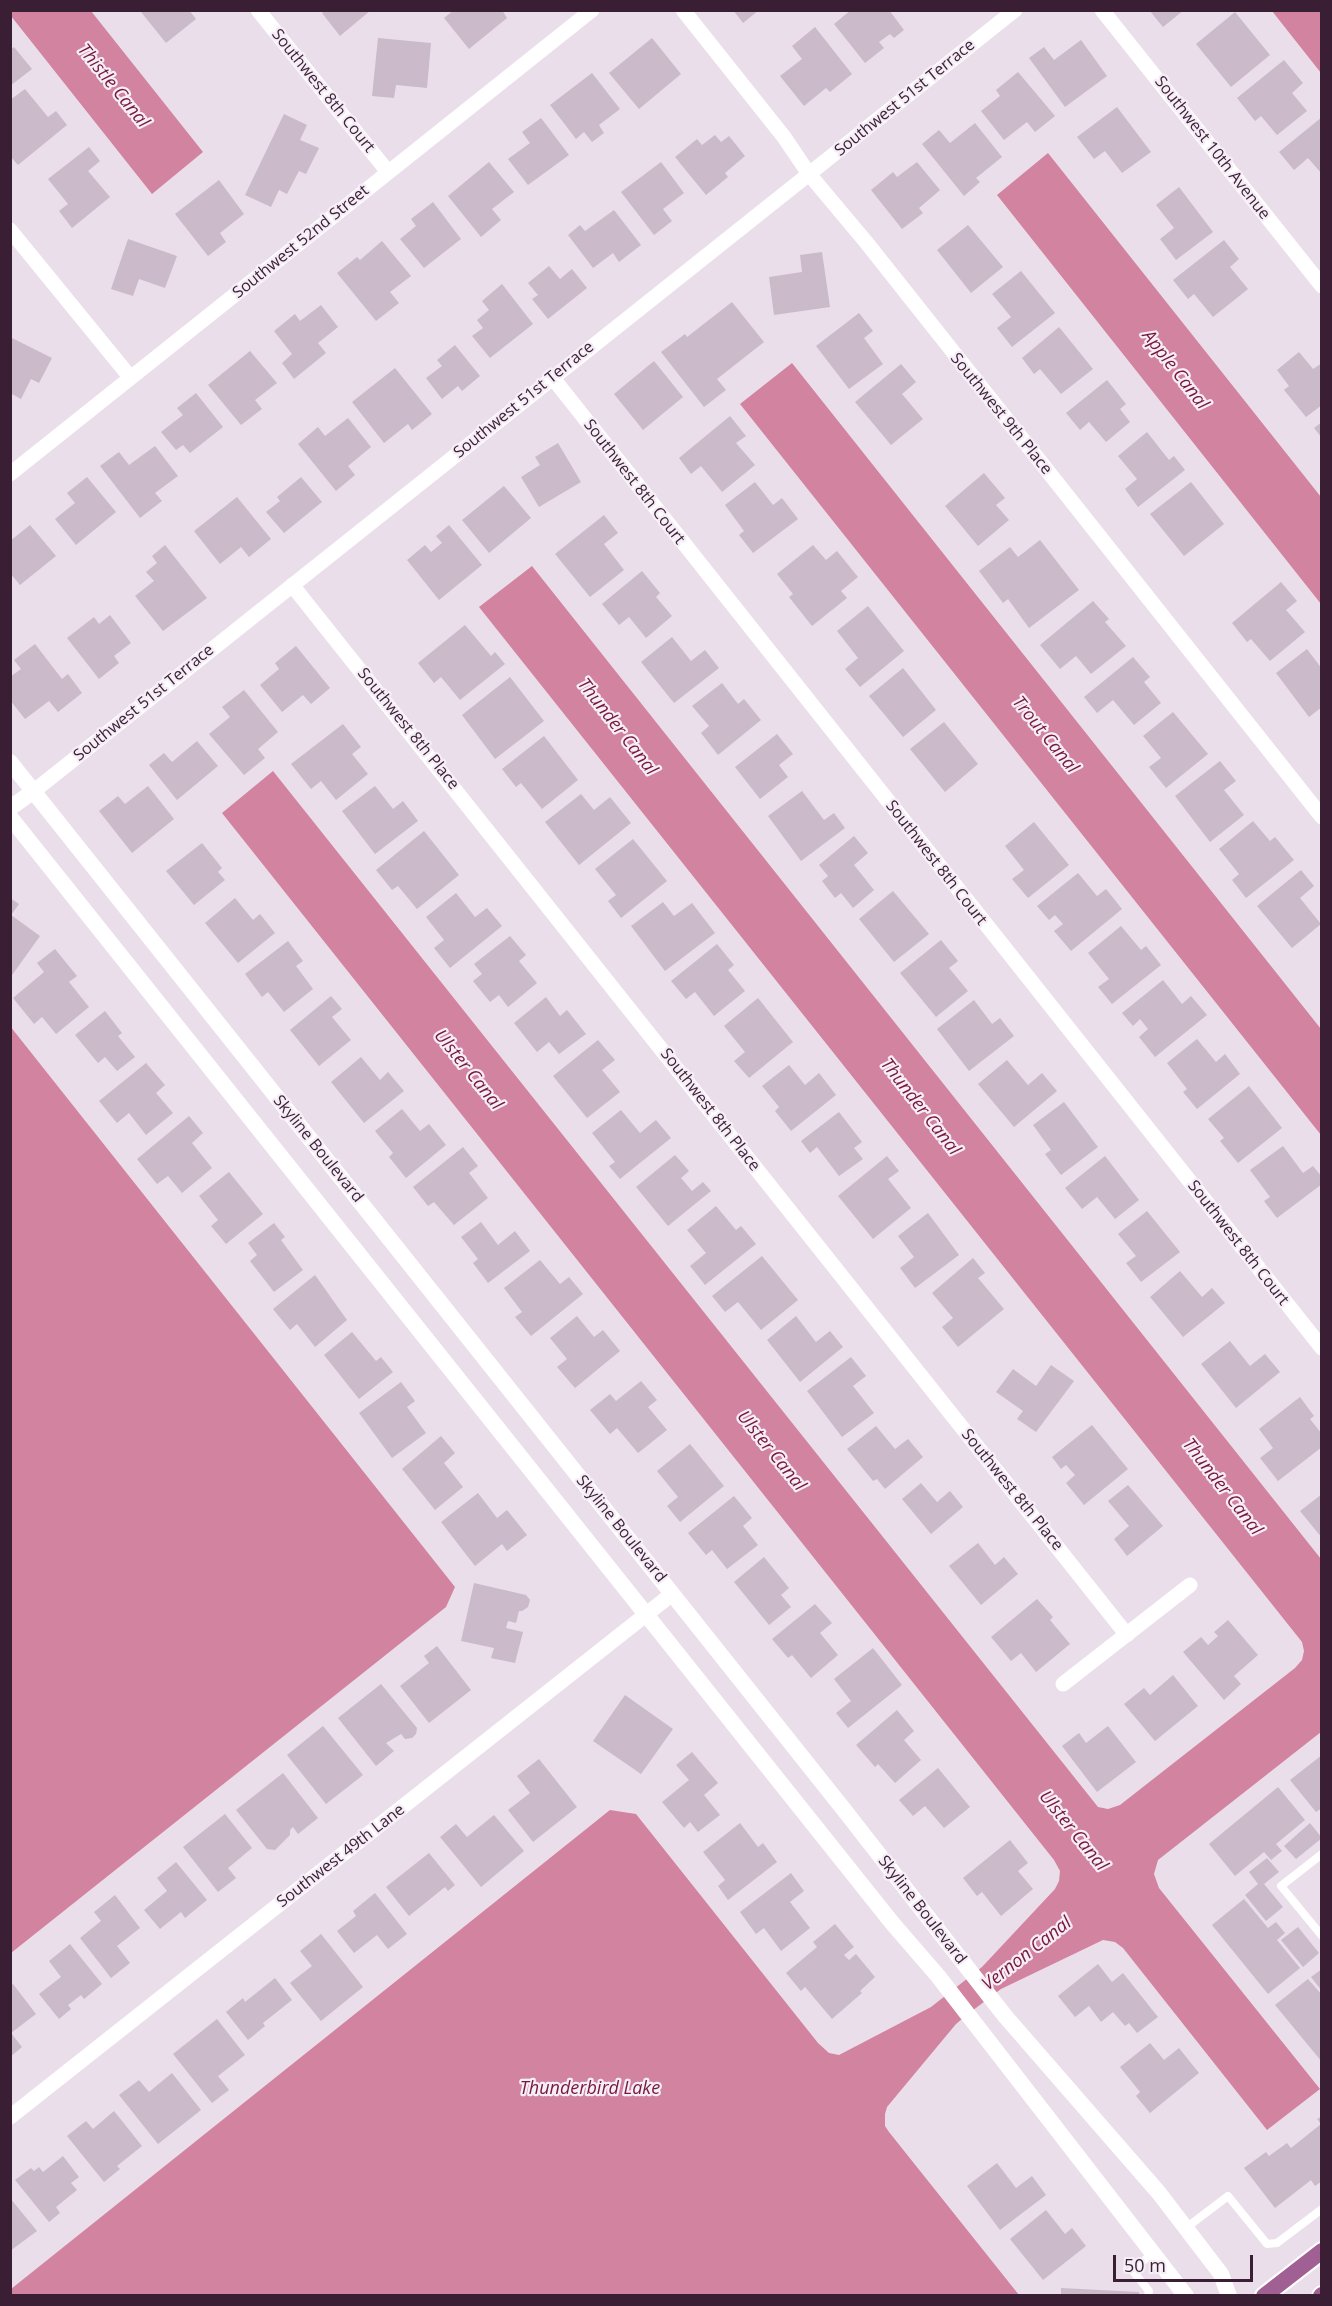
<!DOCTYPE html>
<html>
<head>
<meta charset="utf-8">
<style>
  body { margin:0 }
  #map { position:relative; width:1332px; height:2306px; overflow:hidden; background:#eadeea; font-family:"Open Sans",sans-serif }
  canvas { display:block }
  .frame { position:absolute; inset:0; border:12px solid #3a1f34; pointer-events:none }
  .scale { position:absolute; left:1113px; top:2255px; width:140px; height:27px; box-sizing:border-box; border:3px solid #3a1f34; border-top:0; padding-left:8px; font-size:18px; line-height:21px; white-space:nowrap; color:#3a1f34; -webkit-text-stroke:4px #f6eef7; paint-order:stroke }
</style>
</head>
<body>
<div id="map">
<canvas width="1332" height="2306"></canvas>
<div class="frame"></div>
<div class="scale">50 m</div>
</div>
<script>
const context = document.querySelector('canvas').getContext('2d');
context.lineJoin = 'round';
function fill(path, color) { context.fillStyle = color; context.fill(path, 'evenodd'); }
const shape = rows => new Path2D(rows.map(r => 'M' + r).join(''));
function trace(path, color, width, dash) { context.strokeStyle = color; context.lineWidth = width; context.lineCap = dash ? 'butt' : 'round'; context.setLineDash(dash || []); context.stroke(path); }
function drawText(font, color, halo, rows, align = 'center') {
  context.font = font + ' "Open Sans",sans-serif'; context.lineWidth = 4.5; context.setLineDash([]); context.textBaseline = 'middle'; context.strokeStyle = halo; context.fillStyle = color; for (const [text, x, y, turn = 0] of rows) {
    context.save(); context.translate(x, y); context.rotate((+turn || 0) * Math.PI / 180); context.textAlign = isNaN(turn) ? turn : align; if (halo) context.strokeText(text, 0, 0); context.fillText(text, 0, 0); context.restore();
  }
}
fill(shape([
  [11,10,91,11,203,152,152,194,11,16],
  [1272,11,1321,11,1321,73],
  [1048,153,1321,497,1321,604,997,195],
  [792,363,1321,1029,1321,1135,740,404],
  [532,566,1321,1559,1321,1732,1158,1860,1154,1874,1159,1888,1320,2089,1267,2130,1123,1948,1115,1942,1103,1940,1001,1989,968,2014,956,2024,887,2107,885,2114,885,2126,889,2132,1019,2295,11,2296,11,2289,610,1810,636,1814,818,2043,829,2053,839,2055,931,2007,982,1967,1055,1889,1059,1881,1060,1871,1054,1860,222,813,273,771,1098,1807,1108,1809,1120,1805,1295,1668,1302,1660,1304,1651,1302,1642,479,607],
  [10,1026,455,1587,446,1607,11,1953]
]), '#d283a0');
fill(shape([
  [142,10,189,10,196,19,166,43,141,12],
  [325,10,371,10,340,36,322,13],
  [454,10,502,10,507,18,469,49,444,18],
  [733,10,759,10,743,23],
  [851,10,889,10,904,30,894,38,890,34,879,42,884,48,865,63,834,24],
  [1149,10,1184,10,1163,27],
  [1235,12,1270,55,1231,87,1196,44],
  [815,27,852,74,830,92,826,88,804,106,780,76,802,59,792,46],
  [378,38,431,43,427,88,396,85,394,98,372,96],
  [652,38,681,74,639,109,609,73],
  [1081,40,1107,76,1065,107,1029,58,1044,47,1054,60],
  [14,47,32,69,10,86,10,50],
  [1284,60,1303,83,1292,93,1307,111,1277,135,1261,116,1255,121,1237,98],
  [1018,72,1055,116,1035,132,1027,122,1004,140,981,111,1000,96,996,90],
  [592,73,620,109,599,125,604,133,592,142,584,132,576,139,550,105],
  [25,89,48,117,56,111,67,125,18,165,10,156,10,100],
  [1117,107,1151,152,1122,173,1105,151,1094,159,1077,137],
  [284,114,307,125,300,140,319,148,306,174,299,171,287,194,279,190,271,207,245,195],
  [1322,117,1322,174,1308,158,1294,170,1279,152],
  [541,118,569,155,528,185,508,159,530,143,522,132],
  [975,123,1002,157,976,178,980,182,964,196,922,144,939,130,950,143],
  [715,135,721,142,729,136,745,156,725,173,728,177,706,195,675,157,697,139,702,145],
  [89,147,100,161,88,171,110,197,72,228,59,211,68,204,48,179],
  [489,162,514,192,492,209,501,220,481,237,448,196],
  [661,162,684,193,663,209,672,221,654,235,621,192],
  [917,162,940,190,919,208,923,213,902,229,871,190,893,172,897,177],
  [219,180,244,214,220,233,226,242,208,256,175,214],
  [1179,187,1213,232,1176,260,1160,239,1174,228,1156,205],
  [433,202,461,239,424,268,400,239,416,226,411,219],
  [614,210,641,245,619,262,613,253,593,268,568,235,580,225,585,231],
  [968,225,1003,267,971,293,937,250],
  [128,239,177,256,165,288,139,279,133,296,111,289],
  [1224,240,1239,259,1230,267,1248,289,1213,317,1194,294,1188,299,1173,280],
  [382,241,411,276,390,292,399,303,376,321,337,273,357,257,360,260],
  [822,252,830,307,774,315,769,277,802,272,800,255],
  [549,266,560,279,572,269,587,288,548,319,532,299,538,295,528,283],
  [1021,271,1055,313,1012,347,997,328,1011,317,992,294],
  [502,284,533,324,490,358,472,336,483,328,477,320,489,310,482,301],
  [732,302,764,342,717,379,726,390,704,407,661,352,685,334,687,337],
  [321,305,338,327,318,343,326,353,294,379,282,363,292,354,274,331,295,314,300,321],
  [859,313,873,331,864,338,883,364,849,389,816,346],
  [1059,327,1093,369,1061,394,1040,369,1034,374,1022,358],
  [10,337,52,358,39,383,31,379,21,399,10,393],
  [455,345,480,376,462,391,458,386,442,399,426,378,442,366,437,360],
  [250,351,277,383,255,400,262,409,241,425,208,385],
  [1299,352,1313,369,1322,363,1322,405,1306,417,1284,390,1289,386,1277,370],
  [654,361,683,397,643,430,614,394],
  [901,364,916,382,902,394,923,419,891,445,855,402],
  [395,368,432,414,412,430,408,424,384,443,352,402],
  [1107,380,1126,404,1120,409,1130,422,1106,442,1089,422,1080,430,1066,413],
  [196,393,223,427,190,453,183,445,176,450,161,432,183,415,177,408],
  [730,416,746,436,736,443,755,465,722,492,701,466,691,474,679,458],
  [348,418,371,447,348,466,355,475,336,491,298,444,318,427,325,436],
  [1322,422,1322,438,1314,428],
  [1147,432,1169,460,1174,456,1185,470,1138,507,1125,489,1137,479,1118,456],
  [558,443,581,482,539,507,521,477,540,465,535,457],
  [155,446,178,476,155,493,162,501,140,518,100,466,119,452,129,465],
  [984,473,1005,498,996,505,1009,520,978,546,945,506],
  [87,477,116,512,76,545,55,519,75,503,67,493],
  [301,477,322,502,284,533,266,512,280,501,277,497],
  [755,482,773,505,782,498,798,519,753,553,739,535,744,531,725,505],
  [1191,482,1224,524,1184,556,1150,514],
  [504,486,531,518,489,553,462,520],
  [237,497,271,539,249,557,241,547,220,564,194,531],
  [604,515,618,533,604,544,624,570,590,597,555,554],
  [30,525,56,556,20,585,10,573,10,541],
  [449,525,482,565,439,600,407,560,425,545,431,552,442,543,436,536],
  [1040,540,1079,590,1029,628,1008,599,1003,603,979,571,1010,547,1018,557],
  [165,545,207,598,163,631,135,596,154,581,146,572,157,563,152,556],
  [813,545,826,560,837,551,858,577,841,591,847,598,812,626,789,597,793,594,777,574],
  [642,571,660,593,656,597,672,616,646,638,629,617,619,625,602,604],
  [1281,582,1297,601,1286,610,1305,632,1270,661,1251,639,1247,642,1232,623],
  [1093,601,1109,619,1105,622,1126,646,1091,674,1076,656,1060,669,1040,645],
  [868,606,904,651,860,687,845,669,858,658,837,631],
  [110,615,131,643,114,656,119,663,99,679,67,638,94,617,99,624],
  [465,625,491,656,495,652,505,664,460,700,441,677,434,683,418,663],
  [672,637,691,661,705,650,719,668,674,703,641,662],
  [35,644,62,679,68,674,82,693,58,712,49,701,25,719,10,700,10,677,21,669,14,660],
  [296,646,330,688,311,704,303,695,282,712,260,685,279,669,275,663],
  [1307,649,1322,669,1322,707,1309,717,1276,673],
  [1133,657,1150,677,1144,682,1161,703,1134,725,1113,700,1097,713,1084,697],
  [903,668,936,710,903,737,869,696],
  [510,677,544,721,495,759,462,715],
  [722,683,738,704,744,699,761,720,718,755,701,733,709,726,692,706],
  [244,690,278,732,258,749,265,758,244,775,209,734,230,717,222,707],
  [1173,712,1208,754,1166,788,1149,767,1161,758,1143,736],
  [944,722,978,764,945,792,910,749],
  [343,724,361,747,352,754,368,774,336,800,321,781,311,789,291,764],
  [777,734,793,754,779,765,788,777,760,799,735,767],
  [544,736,578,780,542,809,521,783,516,787,502,769],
  [197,741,218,766,177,800,149,765,164,753,172,762],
  [1220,761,1236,781,1224,790,1244,815,1210,842,1175,796],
  [148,786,174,819,132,853,99,811,118,796,125,804],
  [375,786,393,809,403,801,418,821,375,854,342,811],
  [802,791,824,820,834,813,845,828,801,861,768,816],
  [581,794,594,810,610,797,631,823,579,865,545,822],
  [1253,821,1270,841,1275,837,1294,860,1246,898,1232,880,1239,874,1219,849],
  [1034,822,1069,865,1028,898,1012,879,1024,870,1005,846],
  [424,831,459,875,417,909,398,886,392,890,376,870],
  [854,836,868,853,854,865,874,890,853,908,841,893,835,898,822,881,828,876,819,865],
  [633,839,667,881,621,918,608,901,616,895,595,869],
  [202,843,222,868,218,872,225,880,194,905,166,871],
  [1301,870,1314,886,1300,898,1321,924,1292,948,1257,906],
  [1078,873,1097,896,1106,889,1122,909,1071,951,1054,931,1063,924,1055,915,1049,920,1037,906],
  [893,891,929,934,894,962,859,919],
  [456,893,475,917,487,908,502,926,450,968,434,948,444,940,426,917],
  [10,898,19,904,11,915,40,936,10,978],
  [235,898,253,920,260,914,275,933,238,963,205,923],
  [663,902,674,916,692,903,715,933,665,971,631,926],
  [1121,926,1141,950,1146,946,1161,965,1112,1004,1098,987,1109,979,1088,953],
  [510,936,526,955,519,961,537,983,508,1007,499,995,490,1002,473,981,482,974,474,964],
  [941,940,958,961,949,968,968,991,936,1017,900,973],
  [288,941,303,961,296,966,313,989,284,1012,268,992,262,997,245,974],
  [717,944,734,965,728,970,745,991,714,1016,695,992,686,999,671,981],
  [55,949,77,976,69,982,89,1007,56,1034,42,1017,34,1024,13,998,44,972,37,963],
  [1163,980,1182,1004,1191,996,1207,1015,1155,1057,1139,1037,1148,1029,1140,1019,1133,1026,1122,1013],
  [331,996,342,1009,332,1017,351,1040,319,1066,290,1030],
  [546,997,560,1016,567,1010,586,1034,559,1054,549,1042,537,1052,514,1023],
  [758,998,793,1042,749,1078,734,1061,745,1052,724,1026],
  [974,1000,992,1024,1000,1018,1014,1036,969,1071,937,1029],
  [105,1011,122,1033,118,1036,135,1057,117,1071,105,1057,98,1063,75,1035],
  [1197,1039,1216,1062,1225,1054,1240,1074,1197,1109,1183,1092,1187,1089,1167,1063],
  [598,1040,615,1060,602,1070,620,1092,587,1118,553,1076],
  [361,1057,380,1080,388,1072,404,1091,364,1123,331,1082],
  [1007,1060,1028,1085,1042,1073,1057,1091,1014,1127,978,1084],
  [146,1063,165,1085,156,1093,173,1113,146,1135,129,1113,117,1123,99,1101],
  [789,1065,805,1085,819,1073,836,1095,791,1131,775,1111,779,1107,762,1086],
  [1249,1086,1282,1128,1238,1163,1220,1141,1224,1138,1208,1119],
  [1064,1102,1098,1147,1061,1175,1045,1154,1051,1150,1033,1125],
  [402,1109,420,1131,429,1124,446,1145,406,1178,389,1157,393,1153,375,1131],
  [621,1110,640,1133,656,1120,671,1138,620,1179,609,1166,615,1162,592,1133],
  [839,1112,862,1142,854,1148,863,1159,839,1176,817,1147,810,1153,801,1141],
  [189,1116,203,1133,192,1143,212,1168,182,1193,168,1176,157,1184,137,1159],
  [1283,1146,1303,1173,1313,1166,1322,1177,1322,1184,1277,1218,1264,1201,1270,1197,1250,1170],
  [463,1147,478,1166,469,1173,488,1198,454,1225,434,1202,428,1206,413,1187],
  [675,1155,689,1171,681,1178,692,1191,703,1182,711,1191,668,1226,636,1187],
  [887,1156,899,1171,888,1179,911,1208,873,1239,838,1196],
  [1105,1156,1139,1200,1115,1219,1097,1197,1082,1209,1065,1188],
  [229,1172,263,1214,226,1244,211,1226,218,1220,199,1196],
  [716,1206,736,1230,741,1226,756,1244,705,1285,690,1266,706,1253,687,1230],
  [1147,1211,1180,1252,1141,1282,1126,1263,1136,1256,1118,1234],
  [928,1213,959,1255,915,1288,900,1268,914,1257,898,1236],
  [481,1222,498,1245,515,1231,530,1251,488,1283,473,1263,478,1259,461,1237],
  [274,1223,285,1237,281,1240,303,1270,274,1292,250,1261,257,1255,248,1243],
  [762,1256,798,1300,761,1330,738,1302,725,1312,712,1296],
  [973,1258,985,1273,978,1278,1004,1309,958,1347,942,1327,953,1318,932,1293],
  [540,1260,560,1284,569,1277,583,1294,531,1336,515,1317,522,1312,504,1288],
  [1180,1271,1202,1297,1212,1288,1225,1303,1183,1337,1150,1297],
  [315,1275,347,1320,315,1347,297,1324,290,1330,273,1309],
  [577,1316,594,1337,603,1330,620,1351,575,1388,557,1367,567,1359,550,1338],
  [796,1316,816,1342,830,1331,843,1347,800,1382,767,1340],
  [352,1332,376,1361,381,1357,393,1372,359,1399,324,1355],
  [1230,1341,1250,1366,1265,1354,1280,1372,1236,1408,1201,1364],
  [851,1357,866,1376,853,1386,874,1413,842,1437,807,1391],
  [1051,1365,1074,1381,1036,1432,1017,1419,1023,1411,996,1392,1013,1369,1036,1386],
  [641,1381,657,1400,648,1407,667,1430,638,1453,617,1428,610,1434,590,1410,610,1394,616,1401],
  [401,1382,415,1401,407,1407,426,1433,392,1458,359,1413],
  [1300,1397,1314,1416,1310,1419,1322,1434,1322,1447,1278,1481,1260,1458,1273,1448,1259,1429],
  [1092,1425,1128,1469,1084,1505,1066,1483,1075,1475,1066,1465,1061,1469,1052,1457],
  [876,1426,895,1449,908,1439,923,1457,885,1489,877,1479,873,1481,847,1449],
  [441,1436,455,1453,444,1463,463,1487,435,1510,402,1469],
  [690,1444,724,1486,680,1522,667,1506,678,1497,657,1471],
  [921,1483,937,1502,950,1491,963,1507,931,1534,902,1499],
  [1128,1485,1163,1526,1127,1556,1114,1539,1129,1526,1108,1501],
  [478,1493,497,1518,507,1510,527,1535,507,1551,502,1544,475,1566,441,1522],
  [1322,1494,1322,1538,1300,1511],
  [734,1496,752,1518,743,1526,758,1545,727,1569,712,1550,706,1555,688,1533],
  [978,1543,995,1565,1004,1557,1018,1574,981,1605,949,1566],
  [764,1557,789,1588,781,1595,791,1607,769,1625,734,1582],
  [474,1583,526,1595,530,1600,528,1607,522,1611,519,1611,516,1623,508,1621,506,1628,523,1632,515,1663,491,1658,494,1648,461,1641],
  [1037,1599,1053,1617,1050,1620,1070,1644,1036,1672,1021,1653,1011,1661,991,1637],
  [815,1604,832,1623,820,1633,838,1655,811,1678,792,1655,788,1658,772,1639],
  [1228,1620,1258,1655,1234,1676,1241,1684,1224,1700,1183,1652,1201,1637,1208,1645,1218,1636,1214,1632],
  [437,1646,471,1690,429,1723,400,1686,429,1663,424,1656],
  [873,1648,902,1685,848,1728,836,1713,851,1701,834,1679],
  [1173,1675,1198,1706,1155,1741,1124,1704,1144,1688,1150,1695],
  [381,1684,417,1728,416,1734,412,1738,405,1739,401,1734,386,1743,394,1751,376,1766,338,1718],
  [625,1695,673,1729,641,1774,593,1741],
  [897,1710,914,1731,904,1740,921,1760,895,1783,878,1764,875,1767,856,1745],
  [323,1726,363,1775,326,1804,287,1755],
  [1108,1726,1136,1762,1097,1792,1062,1746,1079,1733,1086,1743],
  [692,1752,718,1783,704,1795,720,1815,698,1832,690,1822,684,1828,662,1802,689,1780,676,1765],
  [1322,1755,1322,1808,1316,1812,1290,1780],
  [539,1759,577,1807,533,1842,508,1810,530,1793,517,1776],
  [938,1768,970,1807,944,1828,925,1806,913,1816,899,1800],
  [283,1773,318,1818,298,1834,293,1827,290,1830,290,1835,275,1850,267,1849,236,1810],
  [1278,1787,1305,1820,1276,1844,1282,1851,1271,1860,1264,1852,1235,1876,1209,1844],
  [225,1814,252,1848,228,1868,236,1878,218,1892,183,1847],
  [494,1815,524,1851,481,1887,440,1837,456,1824,467,1837],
  [740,1823,758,1847,763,1843,777,1862,728,1900,718,1886,725,1880,703,1852],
  [1310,1823,1322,1838,1296,1859,1284,1846],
  [1010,1840,1028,1863,1018,1871,1033,1889,1001,1916,982,1892,977,1896,963,1878],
  [429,1853,455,1885,448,1891,445,1887,409,1916,386,1887],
  [1267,1858,1279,1872,1264,1884,1283,1907,1266,1921,1245,1895,1258,1884,1249,1872],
  [176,1862,207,1900,185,1918,181,1912,160,1929,144,1910,167,1891,157,1878],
  [791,1873,804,1891,790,1902,810,1928,781,1951,764,1928,756,1934,740,1912],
  [375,1893,407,1934,388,1949,377,1935,354,1953,337,1931,356,1916,353,1911],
  [115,1895,140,1928,117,1946,130,1963,111,1978,80,1938,101,1921,94,1912],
  [1244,1899,1268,1928,1276,1922,1285,1933,1277,1940,1300,1968,1268,1994,1212,1925],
  [835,1924,854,1947,844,1955,849,1960,856,1954,875,1977,860,1991,862,1993,832,2019,805,1987,801,1991,786,1973,817,1947,813,1942],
  [1298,1927,1319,1953,1303,1967,1281,1940],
  [321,1934,363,1987,321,2021,290,1983,312,1966,300,1951],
  [70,1944,102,1984,84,1999,81,1995,68,2005,71,2009,59,2019,39,1994,61,1977,49,1961],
  [1098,1964,1112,1982,1123,1973,1158,2017,1137,2033,1129,2023,1125,2026,1113,2012,1101,2022,1089,2006,1075,2017,1058,1996],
  [1322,1969,1322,1991,1311,1977],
  [275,1978,292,2000,263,2023,265,2026,248,2040,226,2012,243,1998,245,2002],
  [1308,1979,1322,1995,1322,2062,1275,2005],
  [13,1984,36,2014,11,2033,22,2047,10,2057,10,1986],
  [217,2019,245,2055,218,2076,229,2090,212,2103,173,2054],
  [1150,2043,1164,2060,1179,2048,1199,2073,1150,2113,1136,2096,1140,2092,1120,2067],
  [172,2073,201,2110,158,2144,119,2095,139,2080,149,2092],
  [114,2111,142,2146,117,2166,120,2169,104,2182,67,2136,86,2121,93,2129],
  [1322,2116,1322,2181,1315,2186,1311,2180,1275,2208,1244,2168,1266,2152,1269,2156,1287,2143,1291,2148,1321,2124,1317,2119],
  [63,2156,79,2177,71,2183,77,2190,56,2207,60,2213,49,2222,15,2180,31,2168,34,2171,39,2167,43,2172],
  [997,2163,1016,2188,1032,2176,1046,2195,1000,2230,967,2186],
  [10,2198,37,2231,10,2251],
  [1046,2210,1065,2234,1072,2228,1086,2246,1043,2280,1010,2239],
  [1061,2288,1139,2292,1139,2296,1061,2296]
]), '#cbbaca');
const primary = shape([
  [1264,2296,1322,2251],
  [1321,2296,1322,2295]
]);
trace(primary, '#fff', 20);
trace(shape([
  [1322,1854,1281,1886,1322,1936],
  [1186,2228,1228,2196,1267,2244,1277,2243,1322,2209],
  [1148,2296,1149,2291,1132,2270,1153,2253]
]), '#fff', 8);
trace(shape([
  [258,10,388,172],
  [683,10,784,137,809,174,866,242,1322,817],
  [1102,10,1322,286],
  [10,230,130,377],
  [552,377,1322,1348],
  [10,474,592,10],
  [292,585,1127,1635],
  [34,791,1015,10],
  [1063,1684,1190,1585],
  [10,2117,672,1594]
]), '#fff', 15);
trace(shape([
  [10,762,845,1811,1005,2016,1159,2193,1221,2274,1229,2296],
  [10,808,34,791],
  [10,817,893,1924,938,1976,1186,2296]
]), '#fff', 16);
trace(primary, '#a16093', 16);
drawText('16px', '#3a1f34', '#f6eef7', [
  ["Southwest 8th Court",323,91,51],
  ["Southwest 51st Terrace",905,98,-39],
  ["Southwest 10th Avenue",1212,148,52],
  ["Southwest 52nd Street",301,242,-39],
  ["Southwest 51st Terrace",524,400,-39],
  ["Southwest 9th Place",1001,414,51],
  ["Southwest 8th Court",634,482,52],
  ["Southwest 51st Terrace",144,703,-39],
  ["Southwest 8th Place",408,729,51],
  ["Southwest 8th Court",936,863,52],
  ["Southwest 8th Place",710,1110,52],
  ["Skyline Boulevard",318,1149,51],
  ["Southwest 8th Court",1238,1243,52],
  ["Southwest 8th Place",1012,1490,51],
  ["Skyline Boulevard",621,1529,51],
  ["Southwest 49th Lane",341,1856,-38],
  ["Skyline Boulevard",922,1910,52]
]);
drawText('italic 18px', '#77183a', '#f6eef7', [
  ["Thistle Canal",113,86,51],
  ["Apple Canal",1175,370,52],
  ["Thunder Canal",617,727,52],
  ["Trout Canal",1045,735,51],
  ["Ulster Canal",468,1070,51],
  ["Thunder Canal",920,1107,52],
  ["Ulster Canal",771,1451,51],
  ["Thunder Canal",1222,1487,52],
  ["Ulster Canal",1073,1831,51],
  ["Vernon Canal",1027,1954,-38],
  ["Thunderbird Lake",590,2089]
]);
</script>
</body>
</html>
